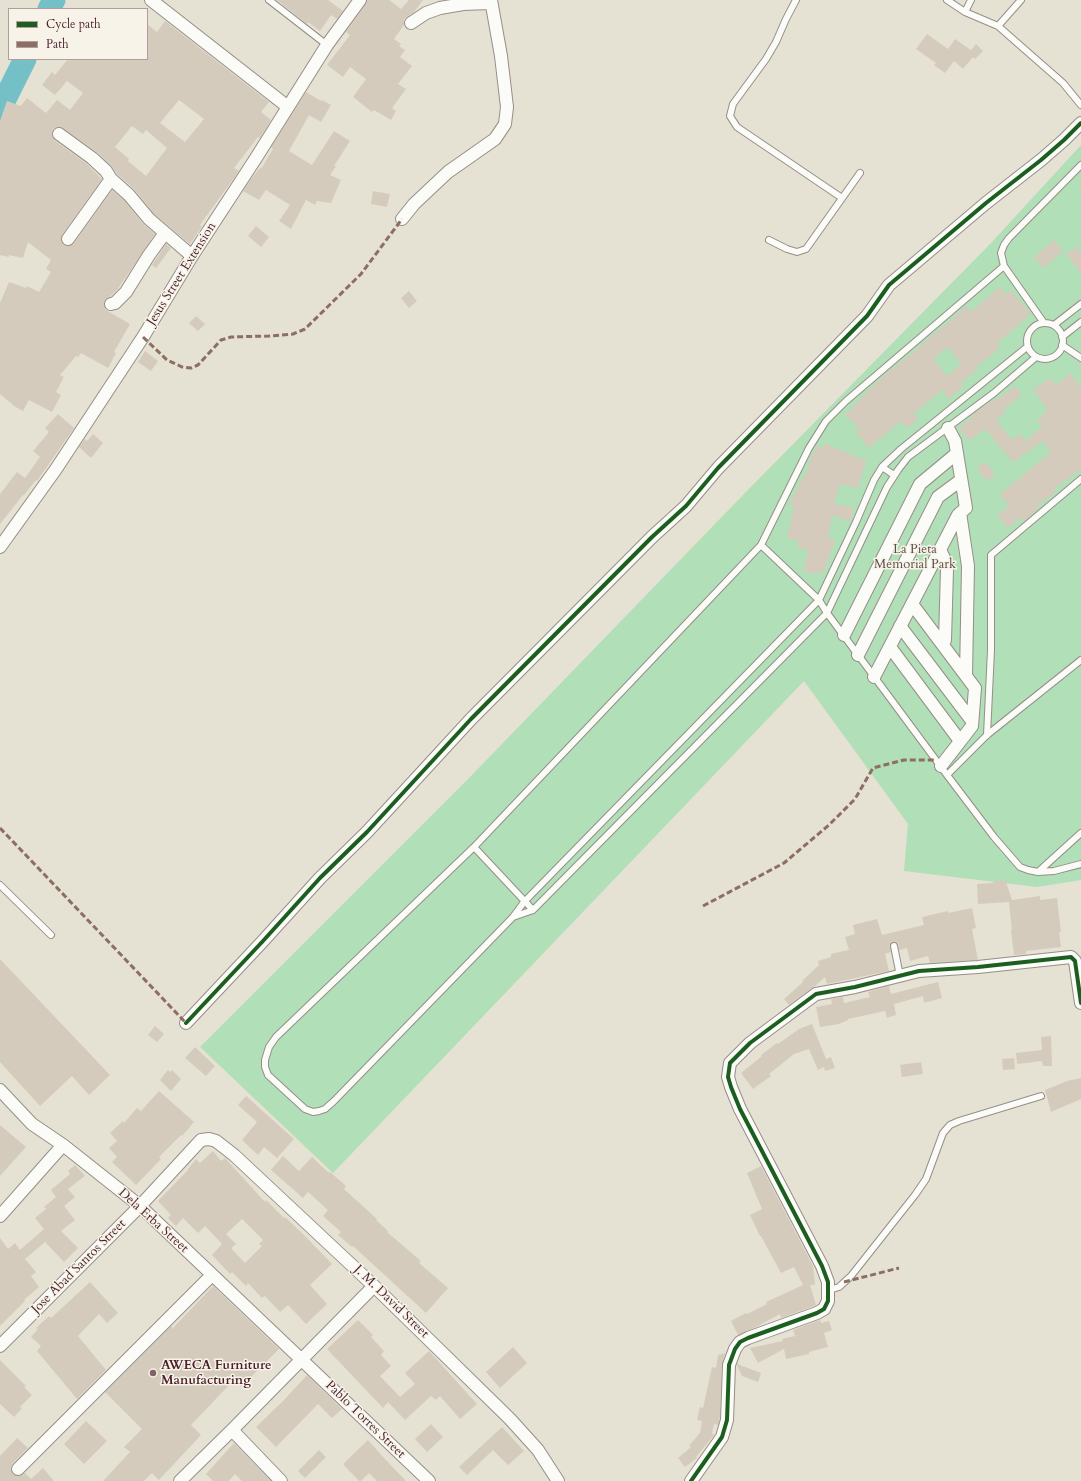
<!DOCTYPE html>
<html>
<head>
<meta charset="utf-8">
<style>
  body { margin:0 }
  #map { position:relative; width:1081px; height:1481px; overflow:hidden; background:#e5e2d3; font-family:Cardo,serif }
  canvas { display:block }
  .legend { position:absolute; left:8px; top:8px; width:140px; height:52px; box-sizing:border-box; background:#f7f3e8; border:1px solid #b29e9c; margin:0; padding:5px 7px; list-style:none; font-size:12px; color:#4a1f2b }
  .legend li { display:flex; align-items:center; gap:8px; height:20px }
  .legend b { width:20px; border:1px solid #b29e9c }
</style>
</head>
<body>
<div id="map">
<canvas width="1081" height="1481"></canvas>
<ul class="legend">
<li><b style="height:5px;background:#1b5e20"></b>Cycle path</li>
<li><b style="height:5px;background:#8d6e63"></b>Path</li>
</ul>
</div>
<script>
const context = document.querySelector('canvas').getContext('2d');
context.lineJoin = 'round';
function fill(path, color) { context.fillStyle = color; context.fill(path, 'evenodd'); }
const shape = rows => new Path2D(rows.map(r => 'M' + r).join(''));
function trace(path, color, width, dash) { context.strokeStyle = color; context.lineWidth = width; context.lineCap = dash ? 'butt' : 'round'; context.setLineDash(dash || []); context.stroke(path); }
function drawText(font, color, halo, rows, align = 'center') {
  context.font = font + ' Cardo,serif'; context.lineWidth = 3; context.setLineDash([]); context.textBaseline = 'middle'; context.strokeStyle = halo; context.fillStyle = color; for (const [text, x, y, turn = 0] of rows) {
    context.save(); context.translate(x, y); context.rotate((+turn || 0) * Math.PI / 180); context.textAlign = isNaN(turn) ? turn : align; if (halo) context.strokeText(text, 0, 0); context.fillText(text, 0, 0); context.restore();
  }
}
fill(shape([
  [1081,145,1081,880,1037,887,904,871,908,824,804,681,333,1173,200,1047,471,776,743,495,992,242]
]), '#b0dfb8');
trace(shape([
  [49,9,54,0],
  [0,109,25,59]
]), '#75c0c7', 23);
fill(shape([
  [277,0,328,0,343,11,337,19,331,15,320,31,308,22,307,24],
  [367,0,389,0,401,9,409,0,423,0,414,12,404,19,404,25,394,39,401,44,399,46,405,50,400,57,412,66,398,84,406,89,392,108,396,111,391,120,374,110,372,112,353,97,366,79,350,67,343,77,327,65,350,35,346,32,366,4],
  [165,21,269,102,261,112,271,120,260,138,258,137,234,168,239,171,200,225,202,226,190,244,154,214,135,190,117,174,111,166,97,152,63,128,59,127,53,129,52,134,54,140,87,164,102,179,62,235,61,239,63,245,68,246,74,243,112,190,124,200,143,224,155,234,117,290,104,302,106,310,130,324,114,352,116,353,108,368,81,353,78,357,76,356,60,375,64,377,56,392,61,395,52,412,29,400,23,411,14,406,0,394,0,303,9,282,26,288,27,286,39,292,51,272,46,269,51,260,28,242,23,258,9,255,9,257,0,255,0,121,7,101,21,106,27,98,46,113,57,100,70,110,83,93,67,81,55,95,42,85,52,72,55,75,68,59,147,59,147,24,157,32],
  [179,100,204,119,185,142,160,123],
  [132,126,143,134,146,130,167,148,146,176,128,161,129,159,115,147],
  [927,34,948,49,955,39,971,50,976,44,983,51,975,59,973,57,963,69,954,61,945,73,934,65,936,63,916,49],
  [306,92,321,101,322,100,331,105,321,122,309,115,289,151,312,165,334,131,350,141,334,166,336,166,330,175,341,180,331,203,317,201,315,205,306,200,291,229,279,221,290,205,266,190,259,200,243,191,251,179,260,168,261,169,273,149,271,147],
  [373,191,390,194,387,207,371,204],
  [256,226,269,237,261,247,248,236],
  [1054,240,1063,251,1043,268,1034,257],
  [166,244,171,248,156,268,152,265],
  [1076,247,1081,253,1081,273,1066,254],
  [1000,287,1006,294,1010,290,1031,314,997,343,1000,348,976,367,977,369,962,382,964,385,958,391,949,399,942,390,913,414,918,419,908,428,901,421,869,448,854,430,861,431,845,414,857,404,856,403,882,377,911,354,943,326,944,326,966,306,971,311],
  [948,347,961,364,947,376,933,359],
  [409,291,417,301,409,308,401,298],
  [196,316,205,324,198,331,189,323],
  [145,351,158,361,151,371,138,362],
  [1070,373,1081,388,1081,469,1054,489,1056,492,1037,506,1038,509,1024,521,1021,517,1008,528,997,515,1009,506,1000,494,1051,452,1043,441,1013,462,985,429,969,441,959,428,973,416,972,415,994,399,995,401,1015,386,1022,395,1003,410,1005,413,996,420,1012,440,1020,434,1025,441,1042,427,1037,420,1048,410,1033,390,1050,378,1056,385],
  [58,414,74,428,37,481,36,480,24,495,23,495,0,524,0,494,17,472,25,478,40,457,33,451,49,432,45,428],
  [93,434,103,443,91,458,79,447,85,439,87,441],
  [824,443,866,461,858,488,840,484,834,504,854,508,851,521,832,516,828,538,835,540,823,574,816,571,815,574,803,571,809,550,798,548,799,541,787,538,794,506,789,504,808,469,811,455,813,455,817,446,823,448],
  [986,462,995,475,986,481,977,468],
  [1005,879,1012,900,1040,896,1040,900,1057,898,1061,932,1059,932,1061,947,1026,951,1026,954,1014,955,1011,930,1012,930,1009,902,978,904,977,884,991,883],
  [972,908,976,928,972,929,978,960,930,963,928,956,910,961,907,948,899,950,898,943,893,942,890,945,891,952,885,954,889,971,827,984,825,977,814,987,789,1005,784,999,803,982,802,981,819,965,818,961,831,957,831,954,849,950,845,937,855,934,853,925,877,919,882,935,924,925,922,917,948,911,948,913],
  [0,959,110,1075,89,1095,72,1076,40,1106,0,1062],
  [938,982,942,998,924,1003,923,996,894,1004,896,1015,887,1018,885,1011,848,1019,848,1020,839,1024,820,1027,816,1007,832,1004,831,999,843,997,844,1003,870,997,868,992,889,986,891,994],
  [812,1024,826,1059,831,1057,835,1068,825,1071,824,1067,818,1070,809,1049,794,1054,769,1074,771,1076,753,1089,741,1073,762,1056,761,1055,777,1043,778,1044,799,1029],
  [155,1026,164,1034,157,1042,148,1035],
  [1051,1036,1052,1066,1043,1066,1042,1061,1017,1064,1016,1053,1042,1050,1041,1037],
  [195,1047,215,1066,206,1076,185,1058],
  [1014,1058,1015,1069,1003,1070,1002,1059],
  [921,1062,923,1074,902,1077,900,1065],
  [168,1070,170,1072,172,1070,181,1079,171,1091,160,1080],
  [1081,1078,1081,1099,1051,1112,1045,1090,1067,1081],
  [159,1091,194,1122,182,1136,181,1135,159,1157,161,1159,136,1185,112,1162,117,1157,109,1148,117,1141,110,1133,123,1121,124,1123,137,1108,141,1111],
  [246,1096,294,1139,277,1158,264,1147,258,1155,242,1140,257,1122,238,1105],
  [0,1125,26,1147,0,1176],
  [213,1151,221,1161,225,1158,265,1202,266,1200,284,1218,285,1217,305,1236,332,1264,310,1285,327,1304,306,1324,288,1305,280,1312,265,1296,262,1298,248,1283,246,1286,232,1272,230,1274,212,1255,222,1244,205,1226,198,1233,183,1218,176,1226,168,1218,171,1215,158,1201,188,1170,188,1169,196,1159,200,1163],
  [242,1219,263,1240,259,1244,262,1246,245,1263,231,1248,236,1244,226,1234],
  [283,1156,299,1171,312,1157,329,1173,330,1172,346,1186,344,1189,377,1219,376,1220,388,1231,387,1232,421,1261,419,1263,448,1288,426,1313,353,1246,352,1247,338,1235,341,1232,323,1216,328,1210,308,1192,303,1198,271,1170],
  [75,1165,85,1176,68,1189,75,1197,64,1206,75,1220,61,1231,78,1248,64,1262,45,1242,25,1259,36,1272,31,1276,39,1287,24,1300,25,1301,0,1326,0,1238,8,1249,15,1243,20,1250,44,1229,35,1218,46,1209,44,1207,56,1197,51,1190,70,1174,68,1171],
  [761,1166,813,1266,815,1285,810,1285,816,1305,781,1318,780,1314,756,1327,738,1335,731,1321,746,1313,747,1314,767,1304,766,1302,803,1285,794,1267,781,1273,761,1236,760,1236,750,1215,762,1209,747,1173],
  [90,1282,118,1313,107,1323,99,1314,78,1336,106,1370,77,1399,37,1351,41,1346,31,1337,38,1329,36,1328,49,1316,51,1318],
  [213,1286,279,1349,241,1387,234,1380,191,1425,201,1435,159,1480,152,1473,144,1481,103,1481,130,1452,124,1447,142,1429,105,1392,171,1326,173,1328],
  [358,1320,373,1335,371,1337,384,1351,381,1355,391,1366,380,1376,400,1397,415,1384,405,1373,429,1351,477,1404,460,1419,440,1396,436,1400,431,1396,405,1420,388,1402,383,1408,327,1349],
  [820,1320,821,1323,829,1321,832,1330,824,1333,828,1347,809,1352,809,1354,786,1359,784,1349,758,1363,750,1348,783,1341,782,1339,795,1336,793,1330],
  [513,1347,527,1363,500,1388,486,1372],
  [725,1353,722,1365,720,1417,718,1425,714,1424,712,1433,714,1435,696,1457,697,1458,685,1467,678,1458,691,1447,689,1446,700,1433,702,1421,697,1420,700,1407,703,1408,712,1367,716,1368,718,1355],
  [0,1360,26,1386,24,1387,32,1395,20,1407,22,1408,14,1417,0,1404],
  [737,1364,761,1373,758,1382,742,1376,737,1365],
  [307,1375,342,1409,332,1418,318,1404,276,1447,256,1427,283,1401],
  [86,1421,107,1441,84,1464,64,1444],
  [431,1424,443,1437,427,1452,415,1439],
  [502,1427,524,1451,508,1465,493,1450,467,1475,459,1467],
  [17,1438,28,1448,12,1464,11,1467,12,1474,20,1476,25,1473,31,1479,43,1468,54,1481,0,1481,0,1456],
  [368,1440,385,1459,406,1481,377,1481,369,1473,361,1481,359,1481,343,1464],
  [234,1443,271,1481,242,1481,235,1474,229,1481,213,1481,206,1474],
  [319,1450,326,1457,305,1478,298,1471]
]), '#d5cbbc');
const lane = shape([
  [269,0,327,45],
  [796,0,786,19,776,42,766,59,733,104,730,116,737,127,842,198],
  [947,0,965,12,998,26,1063,83,1081,105],
  [965,12,971,0],
  [998,26,1021,0],
  [769,240,787,249,797,252,806,249,860,173],
  [1004,266,1001,253,1004,245,1009,238,1081,165],
  '1027 341a18 18 0 1 1 36 0a18 18 0 1 1-36 0Z',
  [1054,325,1081,304],
  [1062,337,1081,322],
  [1062,345,1081,358],
  [882,467,894,475],
  [761,545,819,600,827,613,947,775,994,837,1020,867,1028,870,1038,872,1054,871,1081,864],
  [987,735,991,650,991,555,1081,479],
  [947,775,987,735,1081,660],
  [474,847,276,1037,269,1047,265,1060,265,1067,268,1075,305,1109,313,1112,319,1111,325,1109,334,1101,513,917,524,902,819,600,856,522,874,480,882,467,901,449,1027,347],
  [1038,872,1081,833],
  [0,885,51,935],
  [533,910,474,847,761,545,809,448,826,421,846,401,1004,266,1044,323],
  [513,917,533,910,827,613,887,487,898,470,908,457,994,393,1036,357],
  [894,946,900,976],
  [829,1290,839,1287,851,1276,915,1195,926,1179,943,1133,950,1125,959,1121,1041,1096]
]);
const street = shape([
  [151,0,288,107],
  [411,23,426,13,440,8,463,4,490,3],
  [59,134,92,158,106,171,111,179,129,195,149,219,192,256],
  [402,219,414,204,448,172,495,139,505,124,507,107,501,56,491,0],
  [68,239,111,179],
  [111,304,115,303,126,292,149,255,165,233],
  [960,513,968,566,966,676],
  [0,547,56,469,143,337,192,256,256,158,327,45,360,0],
  [940,550,944,558,947,569,945,640,943,645],
  [912,604,975,688,972,726,941,766],
  [900,626,972,721],
  [844,635,920,484,956,454],
  [890,647,960,741],
  [858,655,938,497,961,480],
  [874,677,958,515,966,508,955,441,948,428],
  [186,1023,263,941,320,878,367,832,471,719,652,537,686,506,718,468,867,316,889,285,986,203,1041,160,1064,140,1081,123],
  [0,1090,32,1124,63,1145,140,1206,429,1481],
  [0,1216,63,1145],
  [0,1346,140,1206,201,1140,209,1139,216,1141,234,1155,374,1286,510,1419,538,1450,558,1481],
  [232,1430,281,1481],
  [18,1469,212,1275],
  [180,1481,232,1430,374,1286],
  [691,1481,722,1437,727,1420,729,1365,735,1349,740,1342,748,1338,817,1313,824,1309,828,1301,828,1282,822,1266,740,1109,731,1087,728,1077,730,1063,750,1043,816,994,855,987,919,971,978,967,1071,957,1075,961,1081,1003]
]);
trace(lane, '#968e88', 8);
trace(street, '#968e88', 14);
trace(lane, '#fbfbf8', 6);
trace(street, '#fbfbf8', 12);
trace(shape([
  [143,337,167,360,182,367,191,368,198,365,221,340,231,337,269,336,293,334,305,329,361,274,402,219],
  [0,828,186,1023],
  [703,906,784,863,829,825,855,799,873,768,904,760,936,760],
  [844,1282,899,1268]
]), '#8d6e63', 3, [6, 3]);
trace(shape([
  [186,1023,263,941,320,878,367,832,471,719,652,537,686,506,718,468,867,316,889,285,986,203,1041,160,1064,140,1081,123],
  [691,1481,722,1437,727,1420,729,1365,735,1349,740,1342,748,1338,817,1313,824,1309,828,1301,828,1282,822,1266,740,1109,731,1087,728,1077,730,1063,750,1043,816,994,855,987,919,971,978,967,1071,957,1075,961,1081,1003]
]), '#1b5e20', 4);
for (const [x, y, r, color] of [
  [153,1373,4,"#806366"]
]) { const dot = new Path2D(); dot.arc(x, y, r, 0, 2 * Math.PI); context.fillStyle = color; context.fill(dot); trace(dot, '#f7f3e8', 1.5); }
drawText('13px', '#4a1f2b', '#f7f3e8', [
  ["Jesus Street Extension",182,274,-58],
  ["Dela Erba Street",153,1221,42],
  ["Jose Abad Santos Street",79,1267,-45],
  ["J. M. David Street",391,1302,44],
  ["Pablo Torres Street",365,1420,44]
]);
drawText('13px', '#594e48', '#f7f3e8', [
  ["La Pieta",915,550],
  ["Memorial Park",915,565]
]);
drawText('bold 13px', '#4a1f2b', '#f7f3e8', [
  ["AWECA Furniture",161,1366],
  ["Manufacturing",161,1381]
], 'left');
</script>
</body>
</html>
